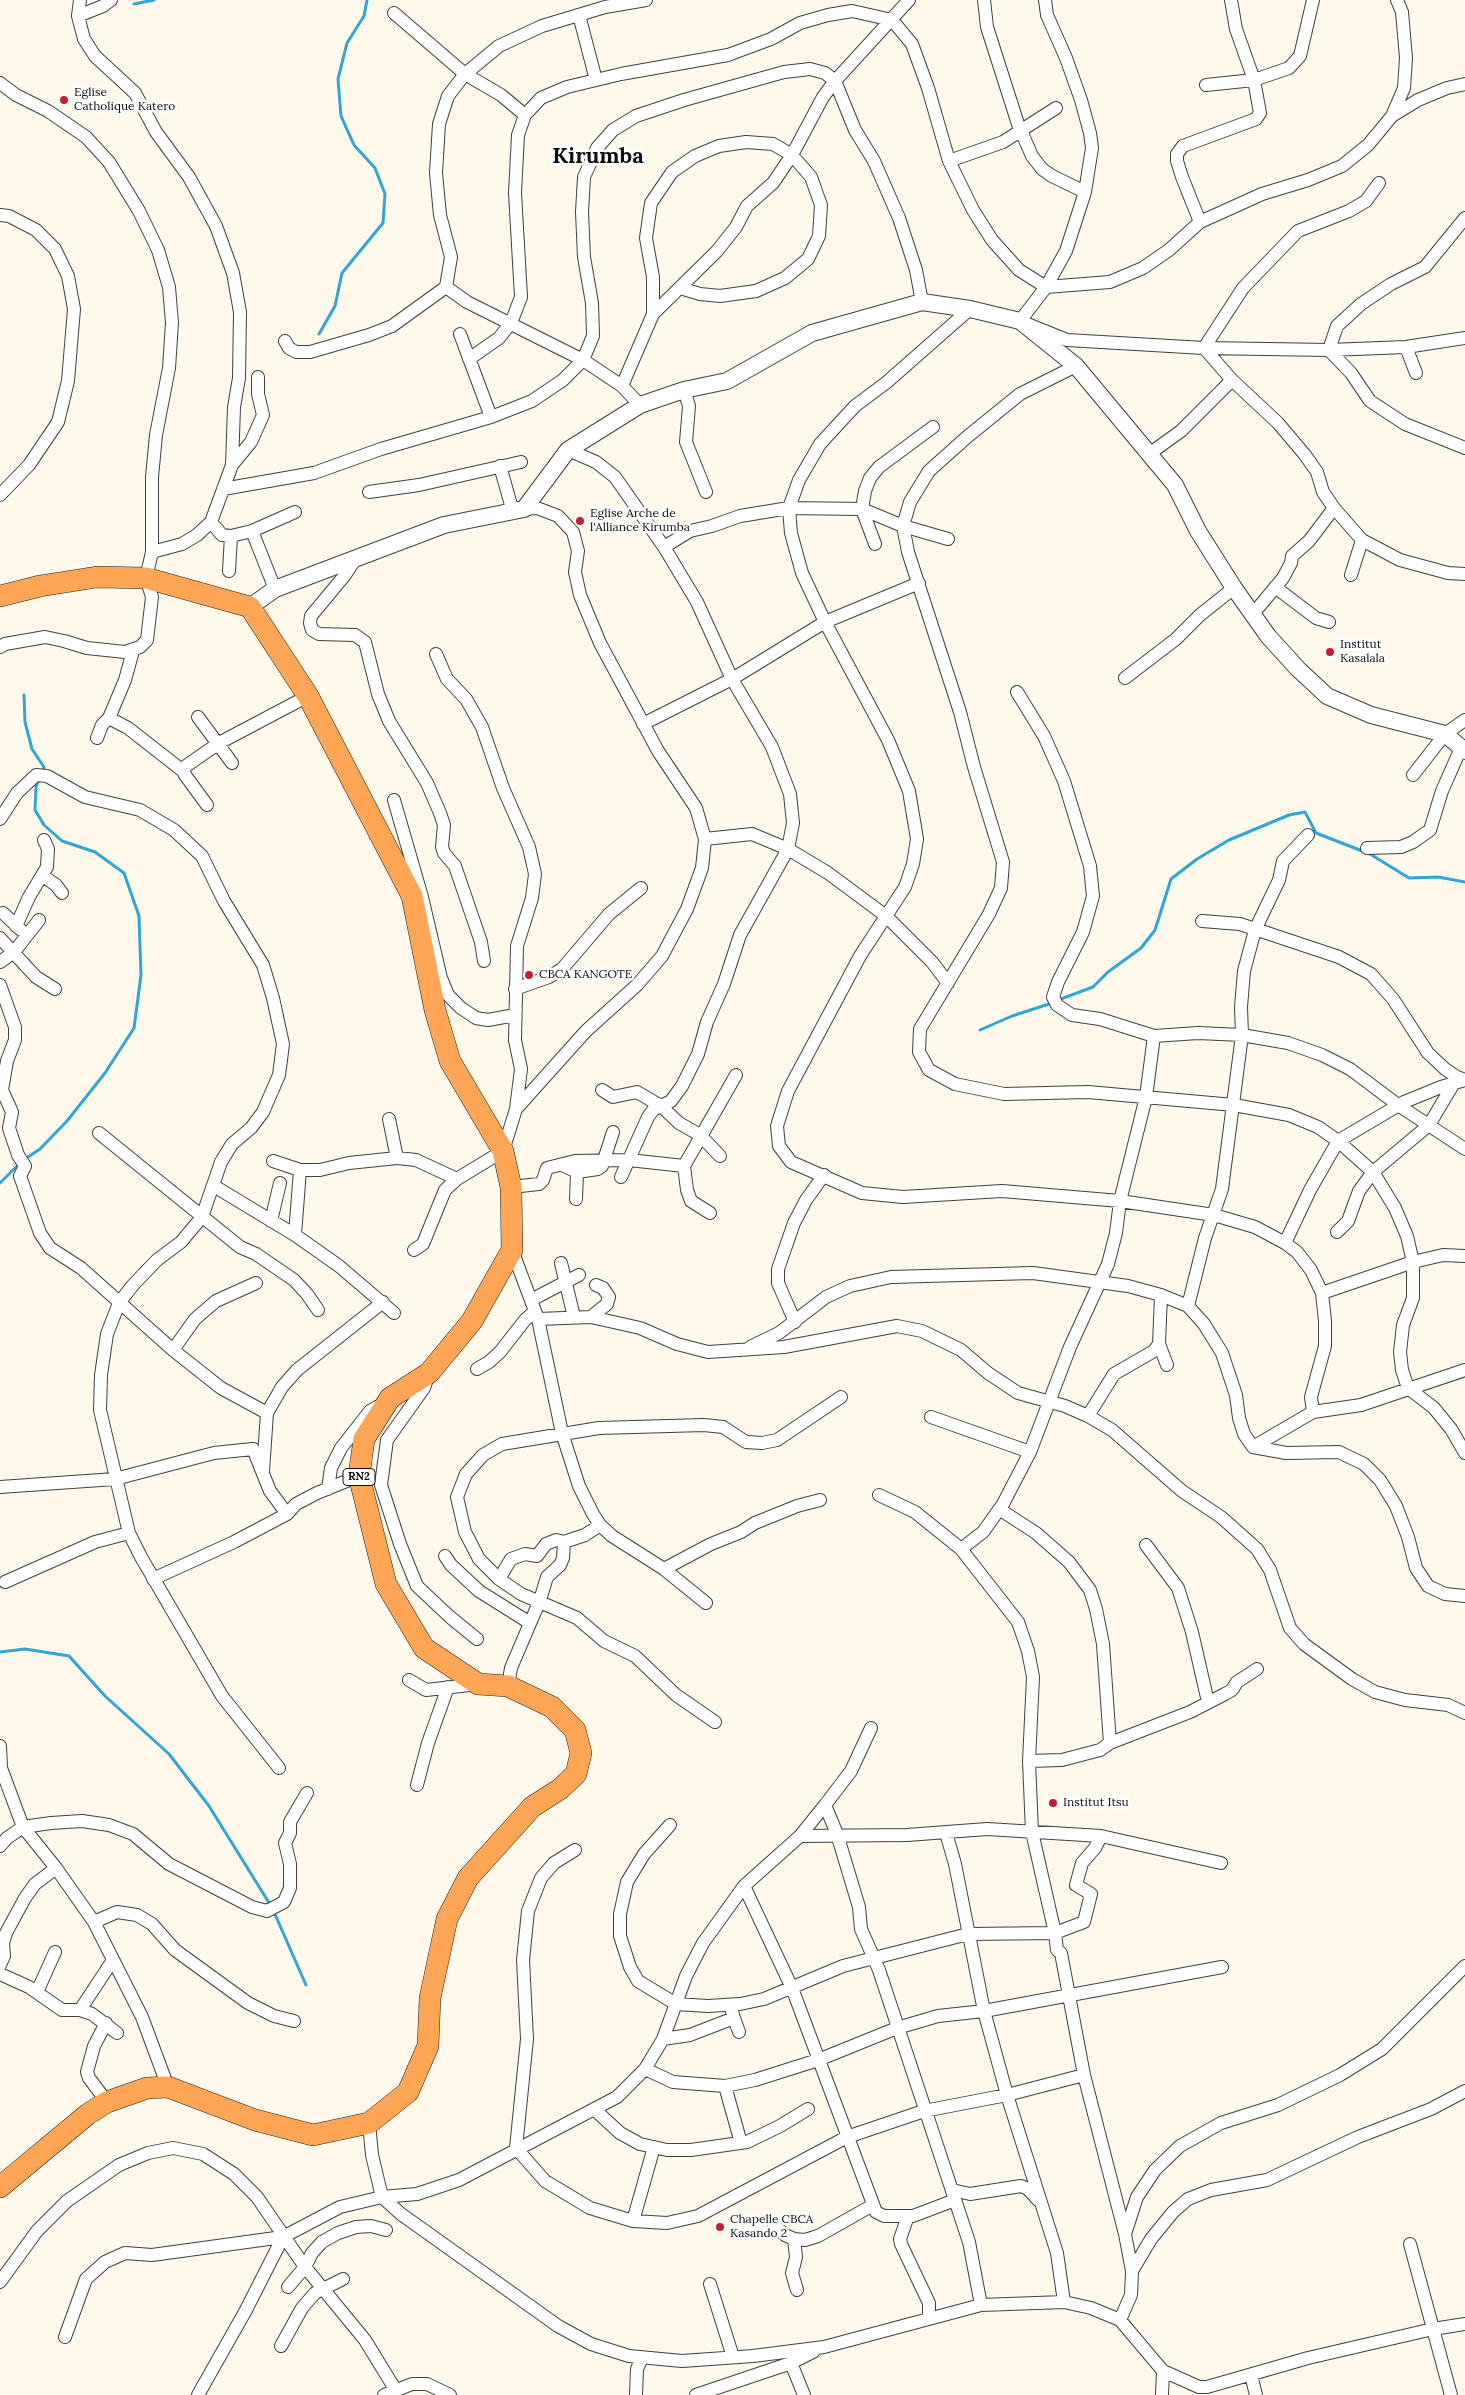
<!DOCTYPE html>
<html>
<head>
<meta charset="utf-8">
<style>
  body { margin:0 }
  canvas { display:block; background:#fff9ec }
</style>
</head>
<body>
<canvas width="1465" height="2395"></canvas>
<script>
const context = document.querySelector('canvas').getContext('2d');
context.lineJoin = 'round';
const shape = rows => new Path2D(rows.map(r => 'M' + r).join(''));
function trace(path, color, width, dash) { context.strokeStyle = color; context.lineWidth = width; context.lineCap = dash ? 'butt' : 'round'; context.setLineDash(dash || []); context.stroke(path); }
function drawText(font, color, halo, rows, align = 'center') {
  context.font = font + ' Lora,serif'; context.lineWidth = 5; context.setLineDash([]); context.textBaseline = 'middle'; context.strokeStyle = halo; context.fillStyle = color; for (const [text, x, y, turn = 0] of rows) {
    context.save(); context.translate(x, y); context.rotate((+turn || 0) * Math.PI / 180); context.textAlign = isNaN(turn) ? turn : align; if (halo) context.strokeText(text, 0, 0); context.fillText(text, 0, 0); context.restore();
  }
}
trace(shape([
  [134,4,154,0],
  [319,334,335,306,342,273,383,223,385,194,375,168,354,145,341,116,338,79,347,43,364,16,367,0],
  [24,695,25,722,32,749,44,767,42,773],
  [1058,1000,1093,987,1108,972,1141,948,1155,930,1171,879,1197,859,1229,840,1289,815,1305,812,1316,833,1370,854,1409,878,1438,877,1465,882],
  [980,1030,1012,1016,1052,1003],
  [25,1159,40,1149,67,1121,105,1073,134,1028,141,975,139,916,124,873,95,852,62,841,44,825,35,810,36,787,39,778],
  [0,1183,20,1163],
  [0,1652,25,1649,69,1656,105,1696,169,1754,209,1806,271,1906],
  [274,1912,306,1985]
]), '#31a6d4', 3);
const minor = shape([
  [80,0,78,16,84,39,95,56,135,93,156,132,189,177,216,226,233,273,240,312,239,378,234,407,232,465,211,522,197,535,182,544,152,552],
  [984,0,987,27,1018,124,1032,156,1042,169,1052,176,1085,192],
  [1045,0,1047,15,1066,58,1081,100,1090,133,1092,148,1085,192,1066,251,1046,287,1020,321,1067,340,1204,348,1329,350,1406,347,1465,338],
  [394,13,465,74,501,95,525,115],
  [579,15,596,80],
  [78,16,103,6,111,0],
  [0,83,16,95,48,111,86,137,109,162,139,211,158,250,169,287,172,323,169,368,156,435,152,477,152,552,146,578,152,597,147,640,140,647,125,652,87,648,64,641,45,637,5,644,0,647],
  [1206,85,1254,80,1289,68,1300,56,1313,0],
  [1392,116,1418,100,1447,88,1465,84],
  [949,161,1003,142,1056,108],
  [1379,183,1366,201,1349,211,1298,231,1243,288,1204,348,1232,380,1278,423,1305,455,1317,472,1323,492,1334,508,1362,540,1400,560,1448,573,1465,574],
  [0,215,9,216,36,230,55,249,68,276,74,309,68,381,58,422,29,465,0,495],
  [1465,218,1425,267,1391,284,1361,304,1337,326,1329,350,1351,373,1370,401,1405,424,1465,448],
  [1200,222,1182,177,1177,161,1177,154,1183,146,1256,119,1260,113,1254,80,1236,29,1231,0],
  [446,287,467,302,583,360,622,386,640,405],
  [970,309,887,382,855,406,820,444,799,480,789,508,791,533,802,573,825,622,888,740,909,791,917,839,913,864,905,887,860,956,788,1091,777,1126,779,1146,791,1162,862,1193,903,1197,1002,1191,1120,1201,1214,1215,1255,1227,1285,1243,1297,1252,1311,1270,1322,1293,1325,1321,1325,1346,1311,1397,1313,1412],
  [653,314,653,277,646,238,651,203,672,172,695,156,719,146,746,142,773,144,792,155,811,177,821,205,819,236,808,259,785,278,756,291,720,296,700,294,680,288],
  [460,334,491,417],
  [285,341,289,348,296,352,310,352,369,335,392,326,446,287,451,257,440,215,436,173,439,124,448,96,465,74,499,46,542,26,605,7,646,0],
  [1406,347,1416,373],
  [469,359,499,338,511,323,521,297,515,193,518,135,525,115,541,98,567,87,621,74,728,55,771,39,800,23,828,15,852,11,892,20,912,44,928,88,949,161,973,210,992,240,1019,270,1046,287,1110,282,1143,268,1169,250,1200,222,1262,194,1308,180,1342,166,1368,145,1392,116,1404,88,1406,58,1402,12,1397,0],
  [1076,366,1020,394,967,437,929,471,910,502,903,526,908,552,960,712,974,767,1003,862,1001,888,989,914,920,1029,919,1052,929,1070,955,1084,1004,1094,1088,1092,1234,1105,1289,1115,1318,1127,1338,1141,1373,1172,1395,1208,1407,1236,1413,1262,1413,1298,1403,1325,1400,1352,1402,1370,1408,1388,1434,1408,1451,1429,1465,1453],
  [622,386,653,314,717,251,736,227,747,206,773,183,792,155,823,97,835,81,909,0],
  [684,390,689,406,686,442,706,492],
  [568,450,596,462,615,477,664,547,697,602,732,679,772,747,790,794,793,823,788,849,740,935,724,984,707,1022,698,1054,682,1086,671,1101,653,1110,648,1117,621,1177],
  [1149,454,1181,431,1232,380],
  [232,465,251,442,263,415,258,394,258,377],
  [500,466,513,512],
  [223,489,314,473,381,449,491,417,532,401,563,380,583,360,593,336,592,303,584,257,582,212,584,177,597,148,613,130,636,116,684,100,784,72,810,69,825,73,835,81,855,130,874,161,899,218,916,270,922,302],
  [369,492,419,485,521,462],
  [211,522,222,535,231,536,252,531,295,512],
  [252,531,275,589],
  [875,544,862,509,865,491,870,478,879,467,933,427],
  [664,547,690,531,712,526,740,516,789,508,862,509,903,526,948,539],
  [356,558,345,575,311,616,310,623,312,630,319,634,355,635,365,642,378,694,389,721,427,783,440,813,444,825,442,847,444,853,455,866,481,942,484,961],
  [229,571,231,536],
  [1351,575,1362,540],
  [1275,587,1316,618,1329,622],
  [1253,614,1283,578,1291,563,1292,556,1309,541,1334,508],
  [436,654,447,679,466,699,482,727,503,788,529,847,535,874,532,898,517,946,515,1040,521,1069,516,1109],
  [1125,678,1176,639,1200,615,1234,588],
  [1017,692,1044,736,1064,781,1090,866,1093,896,1083,932,1058,982,1053,997,1057,1005,1072,1015,1100,1019,1154,1036,1198,1033,1242,1035,1288,1043,1322,1055,1350,1069,1398,1105,1465,1149],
  [198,717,232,763],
  [109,718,128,728,183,771],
  [643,724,732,679,825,622,919,583],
  [97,738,102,725,109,718,125,680,133,651],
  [1413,775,1445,734,1465,720],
  [394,800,422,897,441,978,448,995,461,1008,476,1018,488,1020,515,1015],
  [207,805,185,775,183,771,186,766,219,743,308,696],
  [0,819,17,793,36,775,47,776,85,797,140,810,174,830,202,856,224,901,263,965,273,998,283,1044,279,1075,263,1112,251,1128,232,1144,221,1162,202,1217,181,1242,157,1260,133,1285,119,1303,107,1334,101,1375,100,1410,129,1533,141,1557,222,1696,279,1768],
  [705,839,752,834,788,849,828,873,886,916,932,962,948,983],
  [1367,848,1401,847,1413,842,1430,830,1442,791,1461,748],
  [43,876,56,885,62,893],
  [3,913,21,930],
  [1202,921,1240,924,1339,957,1371,974,1393,999,1428,1053,1445,1069,1457,1077,1465,1080],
  [16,926,29,897,47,867,48,849,44,840],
  [0,938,36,977,55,989],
  [0,962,14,952,39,920],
  [0,985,15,1027,15,1040,7,1061,2,1090,12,1112,9,1128,18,1155,25,1166,20,1176,40,1233,50,1248,81,1268,173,1350,221,1388,267,1413],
  [515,989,549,977,562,969,609,914,641,888],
  [602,1090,613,1097,637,1092,661,1106,679,1123,700,1135,720,1156],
  [389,1119,397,1158],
  [99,1133,240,1247,256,1254,294,1280,307,1294,318,1310],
  [273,1161,300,1170,320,1170,349,1163,397,1158,416,1160,457,1179],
  [562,1165,577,1172,598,1169,602,1166,613,1132],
  [214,1186,295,1235,339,1266,394,1313],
  [511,1187,539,1184,543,1180,547,1168,575,1161,629,1160,684,1166],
  [576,1199,577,1172],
  [710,1213,691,1201,687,1190,684,1166,736,1075],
  [271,1221,280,1183],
  [1337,1232,1348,1221,1359,1191,1373,1172,1429,1125,1454,1083],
  [295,1235,300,1170],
  [1285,1243,1310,1190,1338,1141,1404,1102,1441,1087,1465,1080],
  [414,1250,423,1244,445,1190,457,1179,503,1151,516,1109,586,1031,637,985,662,956,687,909,702,868,705,839,696,808,658,751,600,643,580,595,575,572,578,551,573,532,558,516,537,508,524,509],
  [512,1250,538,1319,562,1433,579,1486,593,1514,600,1525,612,1536,664,1569,706,1603],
  [561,1263,574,1317],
  [1322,1293,1413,1262,1443,1255,1465,1256],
  [531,1300,579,1275],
  [1188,1306,1205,1238,1222,1189,1242,1035,1241,1007,1244,971,1255,930,1279,880,1283,861,1308,835],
  [591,1317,607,1304,609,1297,603,1288,596,1285],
  [538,1319,591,1317,640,1328,677,1344,708,1352,784,1347,897,1326,922,1331,961,1350,988,1373,1018,1393,1065,1406,1088,1416,1112,1430,1182,1491,1221,1517,1257,1549,1270,1570,1290,1628,1304,1644,1352,1679,1375,1692,1405,1700,1448,1705,1465,1713],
  [795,1322,778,1283,778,1269,794,1223,806,1200,824,1175],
  [1159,1344,1167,1365],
  [750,1347,779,1333,826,1297,850,1286,891,1277,1033,1273,1128,1286,1161,1295,1188,1306,1204,1324,1222,1353,1236,1395,1239,1418,1244,1434,1253,1447,1286,1453,1339,1452,1364,1464,1380,1480,1396,1506,1408,1537,1416,1568,1428,1586,1445,1594,1465,1596],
  [173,1350,195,1319,216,1301,256,1283],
  [477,1369,489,1362,500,1352,525,1320,535,1311],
  [429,1373,424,1388,387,1440,381,1485,400,1544,417,1586,450,1617,477,1639],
  [1088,1416,1114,1374,1154,1351,1159,1344,1161,1295],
  [931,1417,1030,1452],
  [1253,1447,1313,1412,1361,1405,1465,1370],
  [263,1471,267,1413,282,1387,297,1370,383,1302],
  [0,1487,115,1479,214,1453,253,1449,270,1491,287,1514],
  [328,1489,331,1468,341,1448,370,1411,377,1407],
  [879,1495,915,1512,961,1549,1018,1622,1028,1651,1033,1677,1029,1761,1032,1832,1055,1933,1057,1950,1061,1953,1084,2075,1125,2234,1132,2271,1131,2295,1120,2320],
  [999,1509,1036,1533,1069,1562,1090,1590,1096,1609,1103,1644,1110,1743],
  [1146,1545,1178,1588,1192,1632,1208,1702],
  [961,1549,983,1532,1003,1504,1030,1452,1070,1347,1108,1264,1116,1233,1120,1201,1146,1097,1154,1036],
  [445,1556,451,1565,479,1591,530,1623],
  [664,1569,711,1544,741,1532,755,1523,797,1506,820,1500],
  [153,1579,234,1542,287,1514,296,1504,317,1493,359,1476],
  [499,1579,511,1559,525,1554,537,1556,546,1544,556,1540,564,1542,585,1535,600,1525],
  [5,1582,95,1542,129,1533],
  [409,1680,426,1690,478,1684],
  [508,1686,511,1668,540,1600,547,1577,560,1565,563,1558,564,1542],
  [715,1722,676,1695,635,1656,604,1641,577,1618,521,1594,499,1579,479,1559,465,1532,457,1497,466,1474,483,1455,502,1444,599,1428,704,1425,723,1427,746,1442,762,1443,777,1440,841,1397],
  [0,1746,1,1768,23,1827,56,1868,94,1922,142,2017,168,2087],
  [1029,1761,1062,1760,1100,1750,1110,1743,1190,1712,1225,1694,1232,1690,1237,1682,1257,1669],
  [417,1785,428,1743,448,1687],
  [825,1805,837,1834,859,1907,861,1929,879,1970,969,2242,981,2305],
  [670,1825,644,1854,627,1882,620,1914,620,1936,630,1967,638,1981,676,2004,708,2006,740,2004,764,1999,843,1966,968,1934,1055,1933,1084,1922,1091,1894,1076,1885,1082,1863,1095,1848,1101,1836],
  [946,1833,955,1864,984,2011,1007,2095,1057,2253,1064,2302],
  [800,1836,907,1835,987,1829,1101,1836,1221,1863],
  [0,1846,7,1838,23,1827,51,1823,82,1821,109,1825,133,1834,169,1864,252,1907,267,1911,284,1902,290,1888,290,1864,285,1843,290,1833,290,1822,307,1793],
  [575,1850,554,1863,541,1878,528,1911,523,1960,527,2039,516,2148,545,2181,590,2208,633,2221,667,2223,698,2216,847,2137,924,2111,1007,2095,1084,2075],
  [744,1886,792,1988,876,2212,884,2216,913,2216,955,2200],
  [94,1922,117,1912,137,1915,152,1924,175,1950,248,2003,274,2016,294,2021],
  [0,1965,4,1956,3,1943,6,1933,25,1898,35,1884,56,1868],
  [0,1974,29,1987,62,2010,80,2010,92,2014,117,2033],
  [37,1992,55,1952],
  [80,2010,113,1960],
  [734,2018,739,2032],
  [106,2023,94,2046,87,2072,89,2078,107,2102],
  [663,2039,690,2035,734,2018,730,2005],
  [645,2069,673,2082,725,2086,755,2080,818,2060,897,2028,938,2016,984,2011,1222,1967],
  [725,2086,741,2143],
  [594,2109,620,2133,640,2144,667,2150,691,2150,747,2142,780,2126,808,2109],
  [369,2123,372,2155,382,2197,401,2214,558,2326,591,2344,629,2356,682,2361,753,2356,824,2347,981,2305,1064,2302,1091,2308,1120,2320,1163,2371,1199,2387,1207,2387,1308,2358,1433,2329,1465,2324],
  [952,2190,970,2194,1021,2186,1028,2189,1038,2200],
  [908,2216,900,2239,901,2244,929,2303,929,2319],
  [633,2221,654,2147],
  [774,2225,785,2235,794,2239,805,2240,818,2236,873,2205],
  [1125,2234,1137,2197,1155,2170,1180,2146,1221,2123,1278,2105,1340,2075,1382,2049,1465,1966],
  [794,2239,796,2257,792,2273,797,2290],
  [1410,2244,1451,2395],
  [1132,2271,1151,2239,1173,2212,1188,2199,1211,2190,1267,2180,1358,2137,1431,2109,1465,2091],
  [0,2282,37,2231,67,2201,119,2165,148,2153,173,2148,203,2154,234,2174,257,2197,305,2267,365,2340,395,2389],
  [710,2284,733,2357],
  [288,2287,305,2267,312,2253,322,2242,338,2233,356,2227,371,2226,386,2230],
  [65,2337,86,2279,105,2262,125,2253,152,2255,283,2237,340,2207,382,2197,417,2194,459,2180,617,2097,645,2069,663,2039,686,1976,703,1943,744,1886,800,1836,825,1805,851,1771,871,1728],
  [281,2346,302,2308,315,2293,343,2279],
  [791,2363,804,2395],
  [1251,2375,1256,2395],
  [198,2395,246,2310,283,2237],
  [384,2395,412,2384,427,2384,450,2395],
  [636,2395,637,2369,642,2358],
  [696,2395,791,2363,813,2352],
  [1162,2395,1163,2371]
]);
const tertiary = shape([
  [250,607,275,589,444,525,524,509,568,450,640,405,684,390,727,381,812,333,922,302,970,309,1020,321,1076,366,1175,485,1198,531,1234,588,1268,636,1298,669,1327,696,1371,715,1445,734,1465,751]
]);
const trunk = shape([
  [0,596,40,586,97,577,146,578,250,607,308,696,412,896,435,1010,450,1061,503,1151,511,1187,512,1250,472,1321,429,1373,390,1398,364,1439,359,1476,386,1584,424,1648,478,1684,508,1686,552,1707,575,1730,581,1753,576,1774,560,1789,532,1807,468,1878,447,1919,430,1998,428,2046,408,2092,369,2123,313,2135,255,2120,168,2087,147,2088,107,2102,88,2114,0,2187]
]);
trace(minor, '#404040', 14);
trace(tertiary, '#404040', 18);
trace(trunk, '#1e1e1e', 22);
trace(minor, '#fff', 12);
trace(tertiary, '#fff', 16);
trace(trunk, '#fea655', 21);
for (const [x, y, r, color] of [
  [64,100,5,"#c41e39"],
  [580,521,5,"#c41e39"],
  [1330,652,5,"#c41e39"],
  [529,975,5,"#c41e39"],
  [1053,1803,5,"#c41e39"],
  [720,2227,5,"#c41e39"]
]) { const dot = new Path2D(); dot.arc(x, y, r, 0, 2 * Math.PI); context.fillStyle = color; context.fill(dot); trace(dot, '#fff', 2); }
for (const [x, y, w] of [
  [359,1477,32]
]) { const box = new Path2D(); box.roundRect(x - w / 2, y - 8.5, w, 17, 4); context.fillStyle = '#fff'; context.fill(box); trace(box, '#0d0d0d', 1); }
drawText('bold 11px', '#0d0d0d', null, [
  ["RN2",359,1477]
]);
drawText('12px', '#0d0d0d', '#fff', [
  ["Eglise",74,93],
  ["Catholique Katero",74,107],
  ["Eglise Arche de",590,514],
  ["l'Alliance Kirumba",590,528],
  ["Institut",1340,645],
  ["Kasalala",1340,659],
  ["CBCA KANGOTE",539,975],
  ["Institut Itsu",1063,1803],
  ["Chapelle CBCA",730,2220],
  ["Kasando 2",730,2234]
], 'left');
drawText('bold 22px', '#0d0d0d', '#fff', [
  ["Kirumba",598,157]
]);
</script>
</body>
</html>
